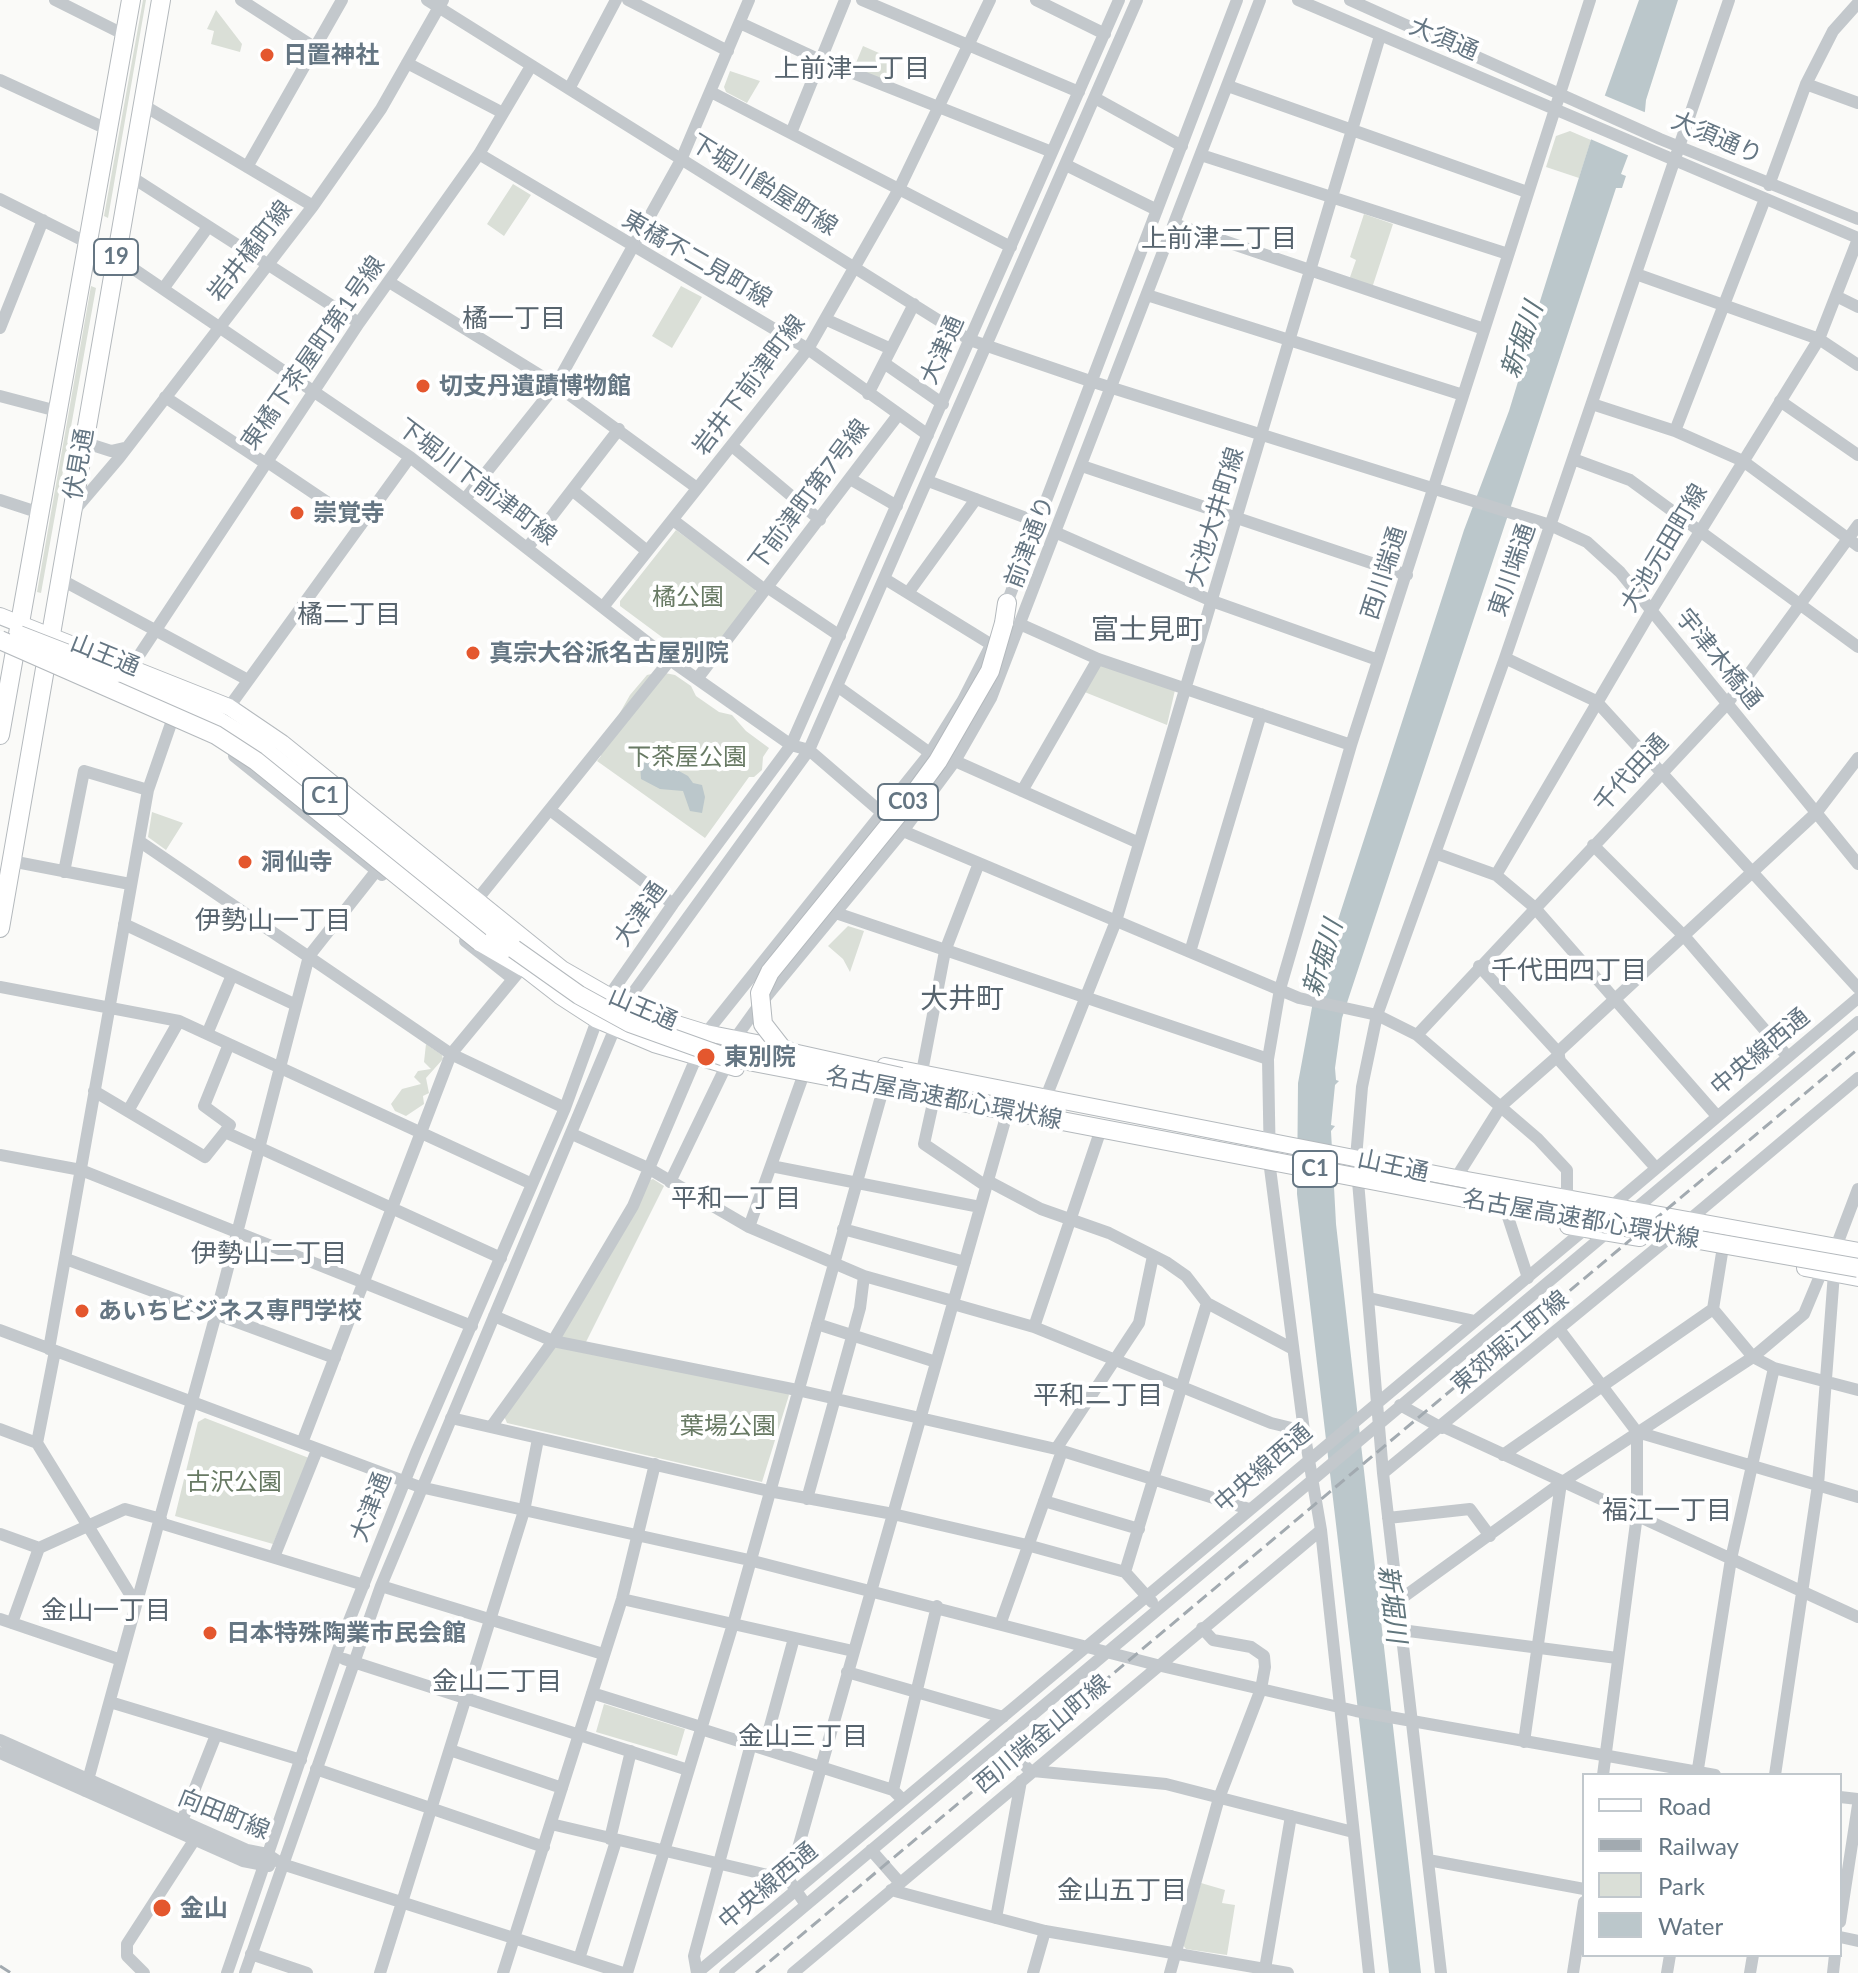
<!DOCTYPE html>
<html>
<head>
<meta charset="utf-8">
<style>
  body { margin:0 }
  #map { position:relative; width:1858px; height:1973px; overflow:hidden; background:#fafaf8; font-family:Lato,sans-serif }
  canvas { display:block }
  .legend { position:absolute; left:1582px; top:1773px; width:260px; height:184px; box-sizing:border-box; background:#fff; border:2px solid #c1c8cd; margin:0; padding:10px 14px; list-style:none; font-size:24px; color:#657683 }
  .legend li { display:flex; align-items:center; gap:16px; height:40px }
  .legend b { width:40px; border:2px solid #c1c8cd }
</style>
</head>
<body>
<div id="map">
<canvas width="1858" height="1973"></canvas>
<ul class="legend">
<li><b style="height:10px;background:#fff"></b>Road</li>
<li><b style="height:10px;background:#a2aab0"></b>Railway</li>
<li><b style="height:22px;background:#dadfd7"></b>Park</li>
<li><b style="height:22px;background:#bbc7cb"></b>Water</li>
</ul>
</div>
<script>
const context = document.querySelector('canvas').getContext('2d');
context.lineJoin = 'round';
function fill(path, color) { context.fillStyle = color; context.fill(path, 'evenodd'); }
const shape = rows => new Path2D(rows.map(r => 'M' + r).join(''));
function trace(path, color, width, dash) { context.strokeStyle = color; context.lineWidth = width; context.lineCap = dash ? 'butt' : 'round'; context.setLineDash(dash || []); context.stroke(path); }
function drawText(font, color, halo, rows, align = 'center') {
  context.font = font + ' Lato,"Noto Sans JP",sans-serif'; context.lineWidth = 8; context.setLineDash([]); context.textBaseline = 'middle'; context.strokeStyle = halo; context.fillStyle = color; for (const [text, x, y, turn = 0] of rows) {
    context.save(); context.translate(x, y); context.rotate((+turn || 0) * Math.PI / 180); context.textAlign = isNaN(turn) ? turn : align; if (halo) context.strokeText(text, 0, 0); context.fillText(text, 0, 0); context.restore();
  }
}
fill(shape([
  [143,0,146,0,108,218,104,216],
  [216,10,242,44,240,52,211,44,214,31,207,29],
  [863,46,895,60,885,83,853,70],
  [730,71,760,81,747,103,726,92,724,87],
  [1570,131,1591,140,1579,178,1546,167,1556,136],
  [513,184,531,195,504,236,487,224],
  [1364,214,1393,224,1372,288,1349,280,1356,260,1350,257],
  [91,286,96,288,41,593,37,592],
  [681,286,702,297,672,348,652,336],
  [676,530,755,588,756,593,701,666,620,606,620,601],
  [1100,664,1175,690,1167,725,1082,691],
  [660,672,675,675,691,686,696,696,719,712,732,715,746,731,769,748,763,757,762,770,754,777,749,777,705,838,597,761,601,756,599,750,630,695,647,675],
  [152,812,183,823,166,850,148,837],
  [848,926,864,931,850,972,843,959,828,946],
  [426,1044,442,1055,443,1059,426,1078,429,1093,423,1096,424,1104,406,1116,395,1111,391,1104,402,1089,421,1084,414,1077,418,1071,431,1069,424,1062],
  [653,1179,664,1186,583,1348,787,1392,789,1395,762,1482,507,1423,504,1416,648,1181],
  [205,1418,309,1458,273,1544,175,1516,198,1422],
  [604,1704,685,1729,677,1756,596,1732],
  [1201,1883,1225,1890,1222,1903,1235,1905,1227,1955,1186,1949,1183,1945]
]), '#dadfd7');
fill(shape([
  [1639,0,1678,0,1646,100,1645,111,1621,174,1626,176,1622,188,1616,188,1342,1018,1335,1068,1336,1080,1339,1081,1335,1085,1331,1125,1335,1126,1331,1131,1336,1224,1421,1973,1389,1973,1297,1194,1298,1083,1315,991,1464,530,1509,411,1520,375,1518,371,1605,95],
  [657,759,688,776,693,783,702,785,705,797,702,813,690,811,683,791,660,789,641,779,640,764]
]), '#bbc7cb');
fill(shape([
  [1601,94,1649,114,1634,158,1588,138]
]), '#fafaf8');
const major = shape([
  [0,616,229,707,282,743,562,969,609,996,664,1020,706,1033,787,1049],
  [515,961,560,996,597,1020,654,1044,736,1068],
  [885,1066,1456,1178,1858,1251],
  [1568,1226,1640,1238],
  [1805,1268,1858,1278]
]);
const highway = shape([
  [1004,623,1007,603],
  [117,673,209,715,258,745,514,949],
  [0,735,131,0],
  [0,928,161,0],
  [480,942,523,967]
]);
trace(major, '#b5babe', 18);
trace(highway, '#b4b9bd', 20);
trace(shape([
  [55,0,125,35],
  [241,0,314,47],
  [427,0,970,340,1090,381,1550,525,1587,542,1620,572,1858,864],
  [628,0,728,51],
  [862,0,1079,92],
  [1036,0,1105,34],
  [1298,0,1858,238],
  [1350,0,1660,139,1858,219],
  [740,23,820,60,1052,152],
  [407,63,503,113],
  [0,80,109,130],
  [1806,84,1858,103],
  [1228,86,1527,192],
  [569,89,616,0],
  [711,92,1011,247],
  [1095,98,1182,146],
  [143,105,313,206],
  [791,133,845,0],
  [479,154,808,349,928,435],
  [1201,155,1508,254],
  [1066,165,1157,210],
  [247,167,342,0],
  [130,176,359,323],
  [1769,185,1806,84,1833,31,1858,3],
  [0,199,116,257,410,457,670,660,791,745,809,750,903,831,1299,998,1377,1015,1417,1035,1538,1139,1567,1170,1567,1199],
  [1174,224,1484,329],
  [1636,274,1819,339,1858,365],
  [389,282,556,385,697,488],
  [163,289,208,227],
  [1147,295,1463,395],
  [1836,296,1858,307],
  [825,319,891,349],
  [0,328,43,220],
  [884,363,943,404],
  [868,394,914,304],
  [0,396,57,411],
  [165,397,265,463],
  [1780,401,1858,455],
  [1592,404,1675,431,1743,461,1858,546],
  [1675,431,1765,199],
  [83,442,111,451,124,448],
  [732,446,820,520],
  [1573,459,1630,480,1858,647],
  [266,461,361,525],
  [1082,466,1407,575],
  [852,480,897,506],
  [928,481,1037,522],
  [572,490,647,551],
  [465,499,556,385,681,160,749,0],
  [0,500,40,513],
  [73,512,119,458,313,206,381,109,443,0],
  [673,520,765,590],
  [1057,533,1212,601,1378,660],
  [528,547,619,429],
  [60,579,248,680],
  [885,579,992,645],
  [767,587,840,636],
  [908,593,976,499],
  [603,607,808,349,899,189,990,0],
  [1005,608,1237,0],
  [1022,625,1098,659,1351,745],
  [1505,658,1596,701,1858,988],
  [132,666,359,323,479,154,531,66],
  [697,679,898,415],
  [837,686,930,753],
  [229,707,410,457],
  [234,756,382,875],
  [955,761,1139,843],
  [1022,791,1098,659],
  [550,810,673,904],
  [139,841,451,1054,565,1108],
  [1593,845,1685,937,1788,1057],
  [1435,853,1496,875,1534,907,1717,1116],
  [11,861,130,884],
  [64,872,84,771,148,790],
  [1496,875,1651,611,1819,339,1858,239],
  [476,901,670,660],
  [836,913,1268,1059],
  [124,924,296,1005],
  [465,941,513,979],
  [1190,952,1261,714],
  [1479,966,1558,1052,1560,1061,1656,1168],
  [0,987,179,1021,532,1184],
  [706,1033,930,753,963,700,990,647],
  [207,1034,232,975],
  [1417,1035,1727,704,1858,525],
  [734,1040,757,1008,903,831,955,761,991,698,1260,0],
  [1558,1052,1816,813,1858,758],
  [922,1072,945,951,979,863],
  [94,1091,205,1157,225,1132,501,1258],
  [933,1103,924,1144,986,1186],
  [128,1111,179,1021],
  [225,1132,230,1125,204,1106,229,1044],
  [572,1134,648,1168,749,1227,864,1276,953,1301],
  [0,1155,81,1170,472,1326],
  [771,1166,980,1207],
  [1456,1178,1501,1106,1559,1055],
  [988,1181,1041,1209,1109,1233,1166,1262,1186,1276,1207,1303,1293,1349],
  [670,1182,726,1066],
  [1607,1210,1858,998],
  [1507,1214,1528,1278],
  [1689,1220,1858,1078],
  [749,1227,802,1079],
  [843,1229,965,1262],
  [1836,1247,1858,1189],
  [1722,1253,1713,1309,1753,1357,1774,1368,1858,1390],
  [66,1259,335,1358],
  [1369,1298,1475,1321],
  [953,1304,1034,1327,1271,1423,1304,1431],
  [494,1316,553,1341,797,1390,1056,1449,1249,1509],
  [817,1324,936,1362],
  [1034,1327,1099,1135],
  [1559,1329,1637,1432,1858,1497],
  [0,1330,420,1487,749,1560,1157,1665,1356,1711,1715,1775],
  [49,1349,148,790,175,712],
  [1400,1405,1442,1428],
  [451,1418,769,1491,893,1514,1027,1545,1125,1572,1152,1602],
  [491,1427,553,1341,633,1206,696,1058],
  [1444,1427,1858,1617],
  [0,1429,37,1443,136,1604],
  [37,1443,55,1351],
  [302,1443,451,1054,523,967],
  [1056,1449,1139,1323,1153,1256],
  [1503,1455,1713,1309],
  [1383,1473,1664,1242],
  [807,1499,860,1308,864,1276],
  [1044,1501,1139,1529],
  [1388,1518,1470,1509,1490,1536],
  [160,1523,364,1585],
  [0,1534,39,1548,125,1509,161,1519],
  [274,1557,317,1450],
  [1125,1572,1207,1303],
  [381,1586,603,1654],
  [622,1599,853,1651],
  [1398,1601,1561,1483,1753,1357,1804,1314,1822,1271],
  [0,1619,121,1660],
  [1001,1622,1062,1451],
  [12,1623,39,1548],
  [1401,1630,1617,1658],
  [344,1659,688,1770],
  [847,1672,1003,1717],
  [592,1693,701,1727],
  [110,1702,301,1760],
  [701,1729,893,1790,903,1800],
  [0,1740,247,1850,267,1854,282,1864,623,1973],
  [1002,1741,1031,1772],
  [1524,1742,1561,1483],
  [751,1744,694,1956,697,1973,1590,1225],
  [764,1748,794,1638],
  [450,1750,562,1788],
  [0,1753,243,1861,269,1866],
  [316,1769,544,1847],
  [1033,1771,1166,1784,1353,1832],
  [1603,1775,1637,1515,1637,1432],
  [1697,1775,1731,1559,1774,1368],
  [1775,1775,1818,1485,1834,1273],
  [893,1790,937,1606],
  [85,1791,216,1314,309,956,377,870],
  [1840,1797,1858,1799],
  [182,1821,216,1735],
  [551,1824,789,1880],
  [610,1839,631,1751],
  [871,1850,900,1883],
  [1428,1860,1584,1889],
  [891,1890,1045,1931,1288,1973],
  [806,1905,789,1880,1006,1117,1046,1097,1116,921,1380,36],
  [996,1918,1021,1781],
  [1840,1922,1858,1805],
  [1840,1937,1858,1941],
  [251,1954,307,1973],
  [579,1959,616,1841],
  [1265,1969,1291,1816],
  [144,1973,127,1956,127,1944,195,1839],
  [227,1973,341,1641,416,1453,565,1108,597,1020,609,996,673,904,791,745,1119,0],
  [245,1973,381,1586,625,1004,809,750,1137,0],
  [380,1973,524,1511,538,1439],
  [503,1973,622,1599,655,1464],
  [627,1973,733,1624,882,1093],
  [725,1973,1858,1022],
  [793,1973,1321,1530],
  [1033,1973,1045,1931],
  [1170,1973,1219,1798,1261,1689,1265,1667,1264,1656,1251,1647,1213,1640,1202,1628],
  [1369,1973,1321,1530,1304,1431,1270,1168,1268,1059,1280,989,1351,745,1590,0],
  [1441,1973,1383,1473,1356,1158,1362,1087,1377,1015,1505,658,1729,0],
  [1573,1973,1584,1902],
  [1667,1973,1670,1955],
  [1750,1973,1753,1955],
  [1833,1973,1835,1955]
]), '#c3c8cc', 12);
trace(major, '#fff', 16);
trace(highway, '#fff', 18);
trace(shape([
  [0,1966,11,1973],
  [756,1973,1858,1049]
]), '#a2aab0', 3, [12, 6]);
const highwayBridge = shape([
  [19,635,117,673],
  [0,640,216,735,256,761,480,942],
  [514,949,579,995,630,1023,722,1056,1517,1208,1858,1268],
  [901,1077,784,1051,763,1024,760,993,770,972,908,802,938,761,990,671,1004,623]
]);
trace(highwayBridge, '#b4b9bd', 20, []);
trace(highwayBridge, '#fff', 18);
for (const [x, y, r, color] of [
  [267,55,8,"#e4572e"],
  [423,386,8,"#e4572e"],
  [297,513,8,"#e4572e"],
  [473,653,8,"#e4572e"],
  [245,862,8,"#e4572e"],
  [706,1057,10,"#e4572e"],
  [82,1311,8,"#e4572e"],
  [210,1633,8,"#e4572e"],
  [162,1908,10,"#e4572e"]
]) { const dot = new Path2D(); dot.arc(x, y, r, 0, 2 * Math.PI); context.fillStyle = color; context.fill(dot); trace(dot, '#fff', 3); }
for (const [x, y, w] of [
  [116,257,44],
  [325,796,44],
  [908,802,60],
  [1315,1169,44]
]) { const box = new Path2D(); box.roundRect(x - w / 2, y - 18, w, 36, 6); context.fillStyle = '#fff'; context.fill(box); trace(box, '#657683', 2); }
drawText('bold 22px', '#657683', null, [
  ["19",116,257],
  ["C1",325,796],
  ["C03",908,802],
  ["C1",1315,1169]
]);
drawText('24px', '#657683', '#fff', [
  ["大須通",1444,39,23],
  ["大須通り",1717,138,23],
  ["下堀川飴屋町線",764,185,32],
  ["岩井橘町線",250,251,-52],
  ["東橘不二見町線",697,259,30],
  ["大津通",942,350,-66],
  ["東橘下茶屋町第1号線",313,353,-55],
  ["岩井下前津町線",749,385,-53],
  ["伏見通",79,464,-80],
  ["下堀川下前津町線",477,482,37],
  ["下前津町第7号線",809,495,-53],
  ["大池大井町線",1215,517,-73],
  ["前津通り",1030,542,-69],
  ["大池元田町線",1664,548,-59],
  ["東川端通",1512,570,-71],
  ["西川端通",1384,573,-72],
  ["山王通",105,655,22],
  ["宇津木橋通",1719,659,51],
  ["千代田通",1631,773,-47],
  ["大津通",640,914,-55],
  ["山王通",643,1009,23],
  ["中央線西通",1760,1052,-40],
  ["名古屋高速都心環状線",944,1098,11],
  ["山王通",1393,1166,12],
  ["名古屋高速都心環状線",1581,1219,10],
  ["東郊堀江町線",1510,1342,-40],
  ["中央線西通",1263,1468,-41],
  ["大津通",371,1507,-69],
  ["西川端金山町線",1042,1734,-40],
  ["向田町線",224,1814,22],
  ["中央線西通",768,1886,-40]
]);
drawText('bold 24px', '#657683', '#fff', [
  ["日置神社",283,55],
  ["切支丹遺蹟博物館",439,386],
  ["崇覚寺",313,513],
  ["真宗大谷派名古屋別院",489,653],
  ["洞仙寺",261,862],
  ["東別院",724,1057],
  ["あいちビジネス専門学校",98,1311],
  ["日本特殊陶業市民会館",226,1633],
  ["金山",180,1908]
], 'left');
drawText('24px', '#687a64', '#fff', [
  ["橘公園",688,597],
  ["下茶屋公園",687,757],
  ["葉場公園",728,1426],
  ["古沢公園",234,1482]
]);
drawText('26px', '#57646e', '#fff', [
  ["上前津一丁目",852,69],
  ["上前津二丁目",1219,239],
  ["橘一丁目",514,319],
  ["橘二丁目",349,615],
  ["伊勢山一丁目",273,921],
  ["千代田四丁目",1569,971],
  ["平和一丁目",736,1199],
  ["伊勢山二丁目",269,1254],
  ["平和二丁目",1098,1396],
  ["福江一丁目",1667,1511],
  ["金山一丁目",106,1611],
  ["金山二丁目",497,1682],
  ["金山三丁目",803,1737],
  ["金山五丁目",1122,1891]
]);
drawText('italic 26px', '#60757c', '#fff', [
  ["新堀川",1522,340,-71],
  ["新堀川",1323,958,-73],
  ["新堀川",1392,1604,83]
]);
drawText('28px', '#57646e', '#fff', [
  ["富士見町",1147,630],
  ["大井町",962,999]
]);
</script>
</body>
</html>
